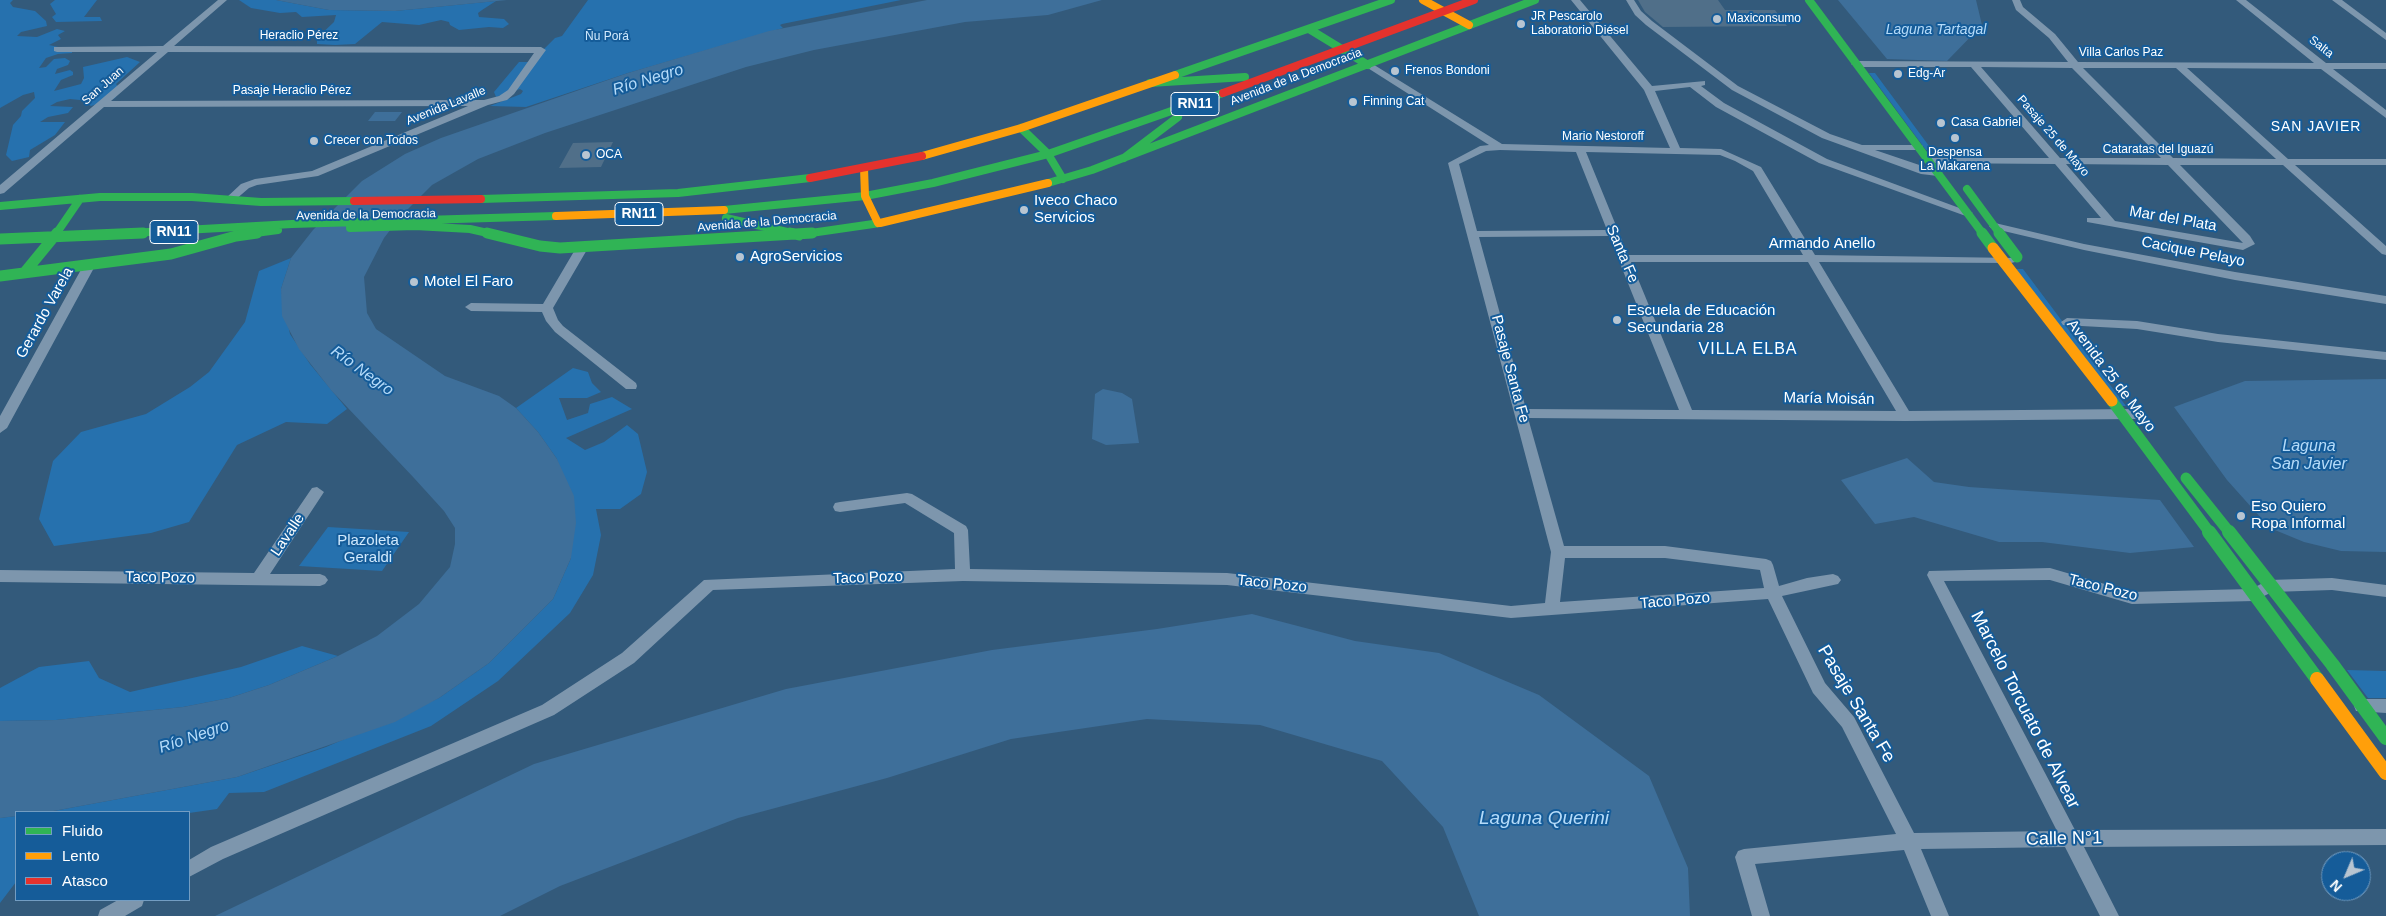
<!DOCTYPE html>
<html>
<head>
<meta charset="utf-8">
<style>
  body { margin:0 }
  #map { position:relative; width:2386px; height:916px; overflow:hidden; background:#335a7b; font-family:Helvetica,sans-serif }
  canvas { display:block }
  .legend { position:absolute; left:15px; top:811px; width:175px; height:90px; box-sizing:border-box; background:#155c99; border:1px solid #739dc2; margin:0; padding:6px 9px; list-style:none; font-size:15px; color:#fff }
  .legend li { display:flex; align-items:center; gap:10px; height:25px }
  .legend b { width:25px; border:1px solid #739dc2 }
  .north { position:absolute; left:2321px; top:851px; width:50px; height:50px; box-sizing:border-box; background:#155c99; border:1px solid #739dc2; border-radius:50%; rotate:225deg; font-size:14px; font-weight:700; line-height:20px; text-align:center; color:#fff }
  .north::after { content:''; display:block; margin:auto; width:18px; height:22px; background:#b8c5d1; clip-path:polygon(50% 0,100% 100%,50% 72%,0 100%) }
</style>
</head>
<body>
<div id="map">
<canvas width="2386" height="916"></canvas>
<ul class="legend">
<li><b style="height:6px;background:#30b455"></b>Fluido</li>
<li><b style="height:6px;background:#ff9f0a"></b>Lento</li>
<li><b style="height:6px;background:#e5322d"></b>Atasco</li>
</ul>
<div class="north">N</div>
</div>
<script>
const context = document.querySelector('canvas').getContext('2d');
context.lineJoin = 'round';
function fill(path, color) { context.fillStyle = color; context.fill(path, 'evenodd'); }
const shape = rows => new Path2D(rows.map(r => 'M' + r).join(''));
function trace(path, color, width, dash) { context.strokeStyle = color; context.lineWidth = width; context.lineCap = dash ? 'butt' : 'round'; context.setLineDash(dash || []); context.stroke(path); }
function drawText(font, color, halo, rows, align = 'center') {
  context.font = font + ' Helvetica,sans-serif'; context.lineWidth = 4; context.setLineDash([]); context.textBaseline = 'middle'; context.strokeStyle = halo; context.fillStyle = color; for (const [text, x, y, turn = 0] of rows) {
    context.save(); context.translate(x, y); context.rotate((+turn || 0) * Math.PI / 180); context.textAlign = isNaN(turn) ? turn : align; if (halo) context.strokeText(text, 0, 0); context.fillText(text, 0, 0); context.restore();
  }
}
fill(shape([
  [0,0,13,0,10,3,13,7,35,11,46,21,47,26,21,32,17,36,37,37,57,29,65,31,58,35,61,39,49,45,72,50,72,53,58,54,46,58,39,68,46,67,54,59,65,58,70,61,68,65,57,69,55,74,70,70,73,72,73,75,61,80,54,91,81,84,84,78,83,67,127,57,140,62,116,84,120,90,115,98,91,106,80,100,70,99,57,102,50,106,73,107,68,113,48,117,40,122,65,122,55,135,30,150,29,157,12,161,6,155,13,125,21,116,22,111,35,98,34,92,23,95,0,108],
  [55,0,97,0,84,17,100,17,102,21,56,22,52,17,56,14,50,4],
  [239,0,276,0,329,10,395,11,496,1,482,10,478,13,479,17,504,19,509,24,503,28,489,27,459,30,450,25,449,22,441,20,419,25,382,22,355,44,335,45,317,44,317,38,334,22,336,15,302,17,296,12,280,13,251,8],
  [588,0,901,0,782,24,780,25,783,28,628,73,526,107,490,106,521,94,523,91,520,89,496,97,494,92,519,62,537,62,542,51,555,38,562,36],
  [1869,73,1875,73,1932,150,1926,150],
  [291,258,281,289,290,334,310,364,347,409,327,424,286,422,237,445,189,522,151,533,54,546,39,519,53,461,81,432,146,414,190,387,209,372,245,322,259,271],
  [2016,269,2023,269,2126,406,2118,406],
  [573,368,588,372,592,383,601,392,587,398,559,398,567,420,588,413,590,404,612,397,632,409,566,438,585,450,604,442,627,425,638,434,647,472,641,494,620,509,596,509,601,535,593,575,570,613,498,681,431,726,264,792,229,793,217,809,189,813,48,812,237,777,326,747,439,698,489,663,553,599,571,558,557,459,538,432,516,408],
  [328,527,409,532,382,571,299,566],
  [302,646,338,656,269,685,229,698,183,707,56,720,0,721,0,688,39,667,89,661,99,678,130,692,241,667],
  [2347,670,2386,671,2386,698,2368,698],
  [16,816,16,882,0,903,0,818]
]), '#2671ae');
fill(shape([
  [276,0,507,0,395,11,329,10],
  [927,0,1102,0,1048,15,965,22,814,50,746,67,545,133,478,159,432,185,401,216,384,238,364,277,367,313,376,329,445,376,499,396,516,408,538,432,557,459,574,496,576,523,571,558,553,599,489,663,439,698,395,722,237,777,48,812,16,812,16,816,0,818,0,721,56,720,183,707,229,698,269,685,338,656,377,636,419,604,450,567,455,544,455,528,444,511,414,478,331,390,299,349,282,316,281,289,291,258,313,230,362,181,405,154,441,138,628,73,769,31],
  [1838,0,1976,0,1982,25,1947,61,1887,59],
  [375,112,402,112,395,121,368,121],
  [2386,379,2386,552,2341,551,2304,542,2270,528,2227,480,2174,407,2245,381],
  [1103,389,1122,393,1132,399,1139,443,1106,445,1092,439,1095,394],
  [1907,458,1934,482,1969,487,2160,500,2194,547,2130,553,2042,542,1999,542,1914,517,1875,524,1841,480],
  [1252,614,1355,641,1439,653,1539,695,1649,776,1688,868,1690,916,1479,916,1443,827,1382,761,1260,725,1147,719,1011,739,887,778,738,818,560,886,500,916,215,916,534,764,786,689,992,650,1157,629]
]), '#3e6f9a');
fill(shape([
  [1638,0,1718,0,1725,10,1775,10,1787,26,1663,27,1645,12],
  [613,142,601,167,559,168,573,143]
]), '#506f89');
fill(shape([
  [218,0,227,0,174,46,541,47,546,50,514,94,507,100,488,105,318,176,257,185,249,188,235,200,231,201,226,198,241,184,255,179,312,171,468,106,104,107,4,193,0,194,0,185,157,52,57,52,54,51,54,47,163,46,218,0],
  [168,52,534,53,508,90,499,96,484,100,111,101,168,52],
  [1571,0,1580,0,1652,86,1705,81,1705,85,1701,86,1724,103,1827,159,1973,213,1967,216,1963,215,1819,163,1716,107,1690,87,1655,91,1680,148,1721,149,1761,167,1815,255,2015,258,2015,262,2011,263,1819,262,1909,411,2136,409,2143,414,2136,419,1905,421,1528,418,1564,546,1665,546,1766,559,1771,561,1773,565,1779,586,1807,578,1833,574,1838,576,1841,580,1838,584,1782,596,1825,683,1854,717,1914,833,2057,831,1927,575,1929,571,2050,568,2132,592,2251,589,2269,580,2332,578,2386,585,2386,597,2332,590,2272,592,2254,601,2132,604,2050,580,1944,581,2075,830,2386,829,2386,845,2084,847,2119,916,2100,916,2065,847,1921,849,1949,916,1931,916,1904,850,1755,864,1770,916,1752,916,1735,857,1738,851,1744,849,1896,834,1842,727,1813,693,1768,599,1511,618,1227,585,963,581,713,590,634,663,554,715,223,859,189,877,189,860,211,847,542,705,622,653,704,580,955,569,954,533,905,503,840,512,835,511,833,507,835,503,840,502,907,493,912,494,966,526,968,530,970,569,1227,573,1511,606,1545,603,1551,552,1448,163,1480,146,1489,145,1363,65,1371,63,1502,144,1670,148,1644,90,1571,0],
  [1500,150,1576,152,1607,230,1477,231,1459,164,1486,151,1500,150],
  [1586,152,1720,155,1735,161,1753,171,1803,255,1628,255,1586,152],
  [1609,236,1679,410,1526,409,1479,237,1609,236],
  [1631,262,1808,262,1896,411,1692,410,1631,262],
  [1565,558,1665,558,1760,570,1764,588,1560,602,1565,558],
  [1626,0,1634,0,1641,11,1652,21,1738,86,1830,134,1862,145,1922,145,1923,147,1918,150,1875,150,1943,173,1938,176,1921,174,1822,138,1732,90,1646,25,1635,15,1626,0],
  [2012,0,2020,0,2023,7,2055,34,2078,62,2314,63,2236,0,2246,0,2326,63,2386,63,2386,69,2333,69,2386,110,2386,118,2321,69,2187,68,2288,159,2386,159,2386,165,2295,165,2386,246,2386,255,2382,254,2283,165,2180,165,2250,236,2255,244,2243,250,2087,222,2087,218,2101,218,2055,164,1925,163,1924,161,1929,158,2049,158,1971,67,1856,67,1851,64,1856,61,2068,62,2049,38,2016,10,2012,0],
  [1981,67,2072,68,2161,158,2060,158,1981,67],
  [2083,68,2176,68,2276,159,2173,158,2083,68],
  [2066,164,2168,165,2243,243,2115,221,2066,164],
  [2332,0,2342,0,2386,33,2386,40,2332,0],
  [1995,223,2084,244,2235,272,2386,296,2386,304,2235,280,2084,250,1991,228,1989,226,1995,223],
  [582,245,588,248,553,308,558,320,563,326,636,383,637,386,636,389,626,389,555,332,546,321,542,312,471,311,465,307,471,303,543,304,576,248,582,245],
  [89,262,95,266,7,428,0,433,0,416,83,266,89,262],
  [2067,318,2137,321,2218,334,2386,352,2386,360,2218,342,2137,329,2063,325,2061,322,2067,318],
  [317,487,324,492,270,574,320,574,325,576,328,580,325,584,320,586,0,582,0,570,254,573,312,488,317,487],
  [2362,699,2386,699,2386,713,2356,711,2354,706,2356,701,2362,699],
  [118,900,144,900,142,906,125,916,98,916,100,910,118,900]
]), '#7d96ad');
trace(shape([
  [1809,0,1983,234],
  [1309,29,1368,65],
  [1175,75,1391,0],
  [1150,83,1245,77],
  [1021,128,1048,154,1063,179],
  [1124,158,1178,117],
  [1048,183,1092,170,1535,0],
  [1967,189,2000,234],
  [481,199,678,193,810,178],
  [0,206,100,197,192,197,261,202,354,201],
  [724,210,865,196,933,183,1048,154,1223,93],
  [726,218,796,234],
  [350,228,415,226,470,229,492,234],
  [56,234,80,199],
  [113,234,292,224,556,216],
  [248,234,278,230],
  [804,234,880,223]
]), '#30b455', 8);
trace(shape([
  [487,233,540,246,560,248,812,233],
  [790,233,799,235],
  [1982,233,1993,248],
  [1999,233,2017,257],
  [0,239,143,233],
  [25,272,57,233],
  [0,276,171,254,236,236,257,233],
  [2112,401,2210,533],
  [2186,478,2230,533]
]), '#30b455', 11);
trace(shape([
  [2209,532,2317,679],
  [2229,532,2332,664,2386,738]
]), '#30b455', 14);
trace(shape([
  [1423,0,1469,25],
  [922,156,1021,128,1175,75],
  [864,168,865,196,878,223],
  [556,216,724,210],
  [880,223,1048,183]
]), '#ff9f0a', 8);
trace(shape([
  [1993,248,2112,401]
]), '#ff9f0a', 11);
trace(shape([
  [2317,679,2386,773]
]), '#ff9f0a', 14);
trace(shape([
  [1223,93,1474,0],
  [810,178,922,156],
  [354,201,481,199]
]), '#e5322d', 8);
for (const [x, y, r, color] of [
  [1717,19,5,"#b8c5d1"],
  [1521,24,5,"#b8c5d1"],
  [1395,71,5,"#b8c5d1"],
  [1898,74,5,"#b8c5d1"],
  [1353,102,5,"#b8c5d1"],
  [1941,123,5,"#b8c5d1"],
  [1955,138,5,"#b8c5d1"],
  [314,141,5,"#b8c5d1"],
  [586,155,5,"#b8c5d1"],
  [1024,210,5,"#b8c5d1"],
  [740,257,5,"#b8c5d1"],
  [414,282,5,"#b8c5d1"],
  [1617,320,5,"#b8c5d1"],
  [2241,516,5,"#b8c5d1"]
]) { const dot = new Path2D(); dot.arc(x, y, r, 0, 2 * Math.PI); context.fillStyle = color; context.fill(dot); trace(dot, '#155c99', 2); }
drawText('12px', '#fff', '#155c99', [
  ["JR Pescarolo",1531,17],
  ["Laboratorio Diésel",1531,31],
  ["Maxiconsumo",1727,19],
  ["Frenos Bondoni",1405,71],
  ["Edg-Ar",1908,74],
  ["Finning Cat",1363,102],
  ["Casa Gabriel",1951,123],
  ["Crecer con Todos",324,141],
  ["Despensa",1955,153,"center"],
  ["La Makarena",1955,167,"center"],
  ["OCA",596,155]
], 'left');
drawText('12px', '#fff', '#155c99', [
  ["Heraclio Pérez",299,36],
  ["Salta",2321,47,38],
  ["Villa Carlos Paz",2121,53],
  ["Avenida de la Democracia",1296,77,-21],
  ["San Juan",103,86,-41],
  ["Pasaje Heraclio Pérez",292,91],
  ["Avenida Lavalle",446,106,-22],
  ["Pasaje 25 de Mayo",2053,136,49],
  ["Mario Nestoroff",1603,137],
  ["Cataratas del Iguazú",2158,150],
  ["Avenida de la Democracia",366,215,-1],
  ["Avenida de la Democracia",767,222,-5]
]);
drawText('12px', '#d0e9fd', '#155c99', [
  ["Ñu Porá",607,37]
]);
drawText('italic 14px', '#b5dbf9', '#155c99', [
  ["Laguna Tartagal",1936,30]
]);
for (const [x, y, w] of [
  [1195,104,48],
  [639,214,48],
  [174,232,48]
]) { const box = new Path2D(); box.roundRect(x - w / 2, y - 11.5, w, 23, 4); context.fillStyle = '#155c99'; context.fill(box); trace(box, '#fff', 1); }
drawText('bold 14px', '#fff', null, [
  ["RN11",1195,104],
  ["RN11",639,214],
  ["RN11",174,232]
]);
context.letterSpacing = '1px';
drawText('14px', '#fff', '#155c99', [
  ["SAN JAVIER",2316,127]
]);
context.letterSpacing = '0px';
drawText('15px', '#fff', '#155c99', [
  ["Iveco Chaco",1034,201],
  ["Servicios",1034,218],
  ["AgroServicios",750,257],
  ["Motel El Faro",424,282],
  ["Escuela de Educación",1627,311],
  ["Secundaria 28",1627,328],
  ["Eso Quiero",2251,507],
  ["Ropa Informal",2251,524]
], 'left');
drawText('15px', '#fff', '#155c99', [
  ["Mar del Plata",2173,219,10],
  ["Armando Anello",1822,244],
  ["Cacique Pelayo",2193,252,11],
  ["Santa Fe",1622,254,67],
  ["Gerardo Varela",45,313,-61],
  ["Pasaje Santa Fe",1510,369,75],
  ["Avenida 25 de Mayo",2111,376,53],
  ["María Moisán",1829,399,1],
  ["Lavalle",288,535,-56],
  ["Taco Pozo",160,578,1],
  ["Taco Pozo",868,578,-2],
  ["Taco Pozo",1272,584,6],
  ["Taco Pozo",2103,588,14],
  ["Taco Pozo",1675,601,-5]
]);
drawText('15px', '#d0e9fd', '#155c99', [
  ["Plazoleta",368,541],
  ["Geraldi",368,558]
]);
drawText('italic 16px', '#b5dbf9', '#155c99', [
  ["Río Negro",648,80,-17],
  ["Río Negro",362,371,36],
  ["Laguna",2309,447],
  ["San Javier",2309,465],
  ["Río Negro",194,737,-19]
]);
context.letterSpacing = '1px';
drawText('16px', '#fff', '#155c99', [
  ["VILLA ELBA",1748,350]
]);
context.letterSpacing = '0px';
drawText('18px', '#fff', '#155c99', [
  ["Pasaje Santa Fe",1856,704,59],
  ["Marcelo Torcuato de Alvear",2025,710,63],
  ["Calle N°1",2064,839,-1]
]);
drawText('italic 19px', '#b5dbf9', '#155c99', [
  ["Laguna Querini",1544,819]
]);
</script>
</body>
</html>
